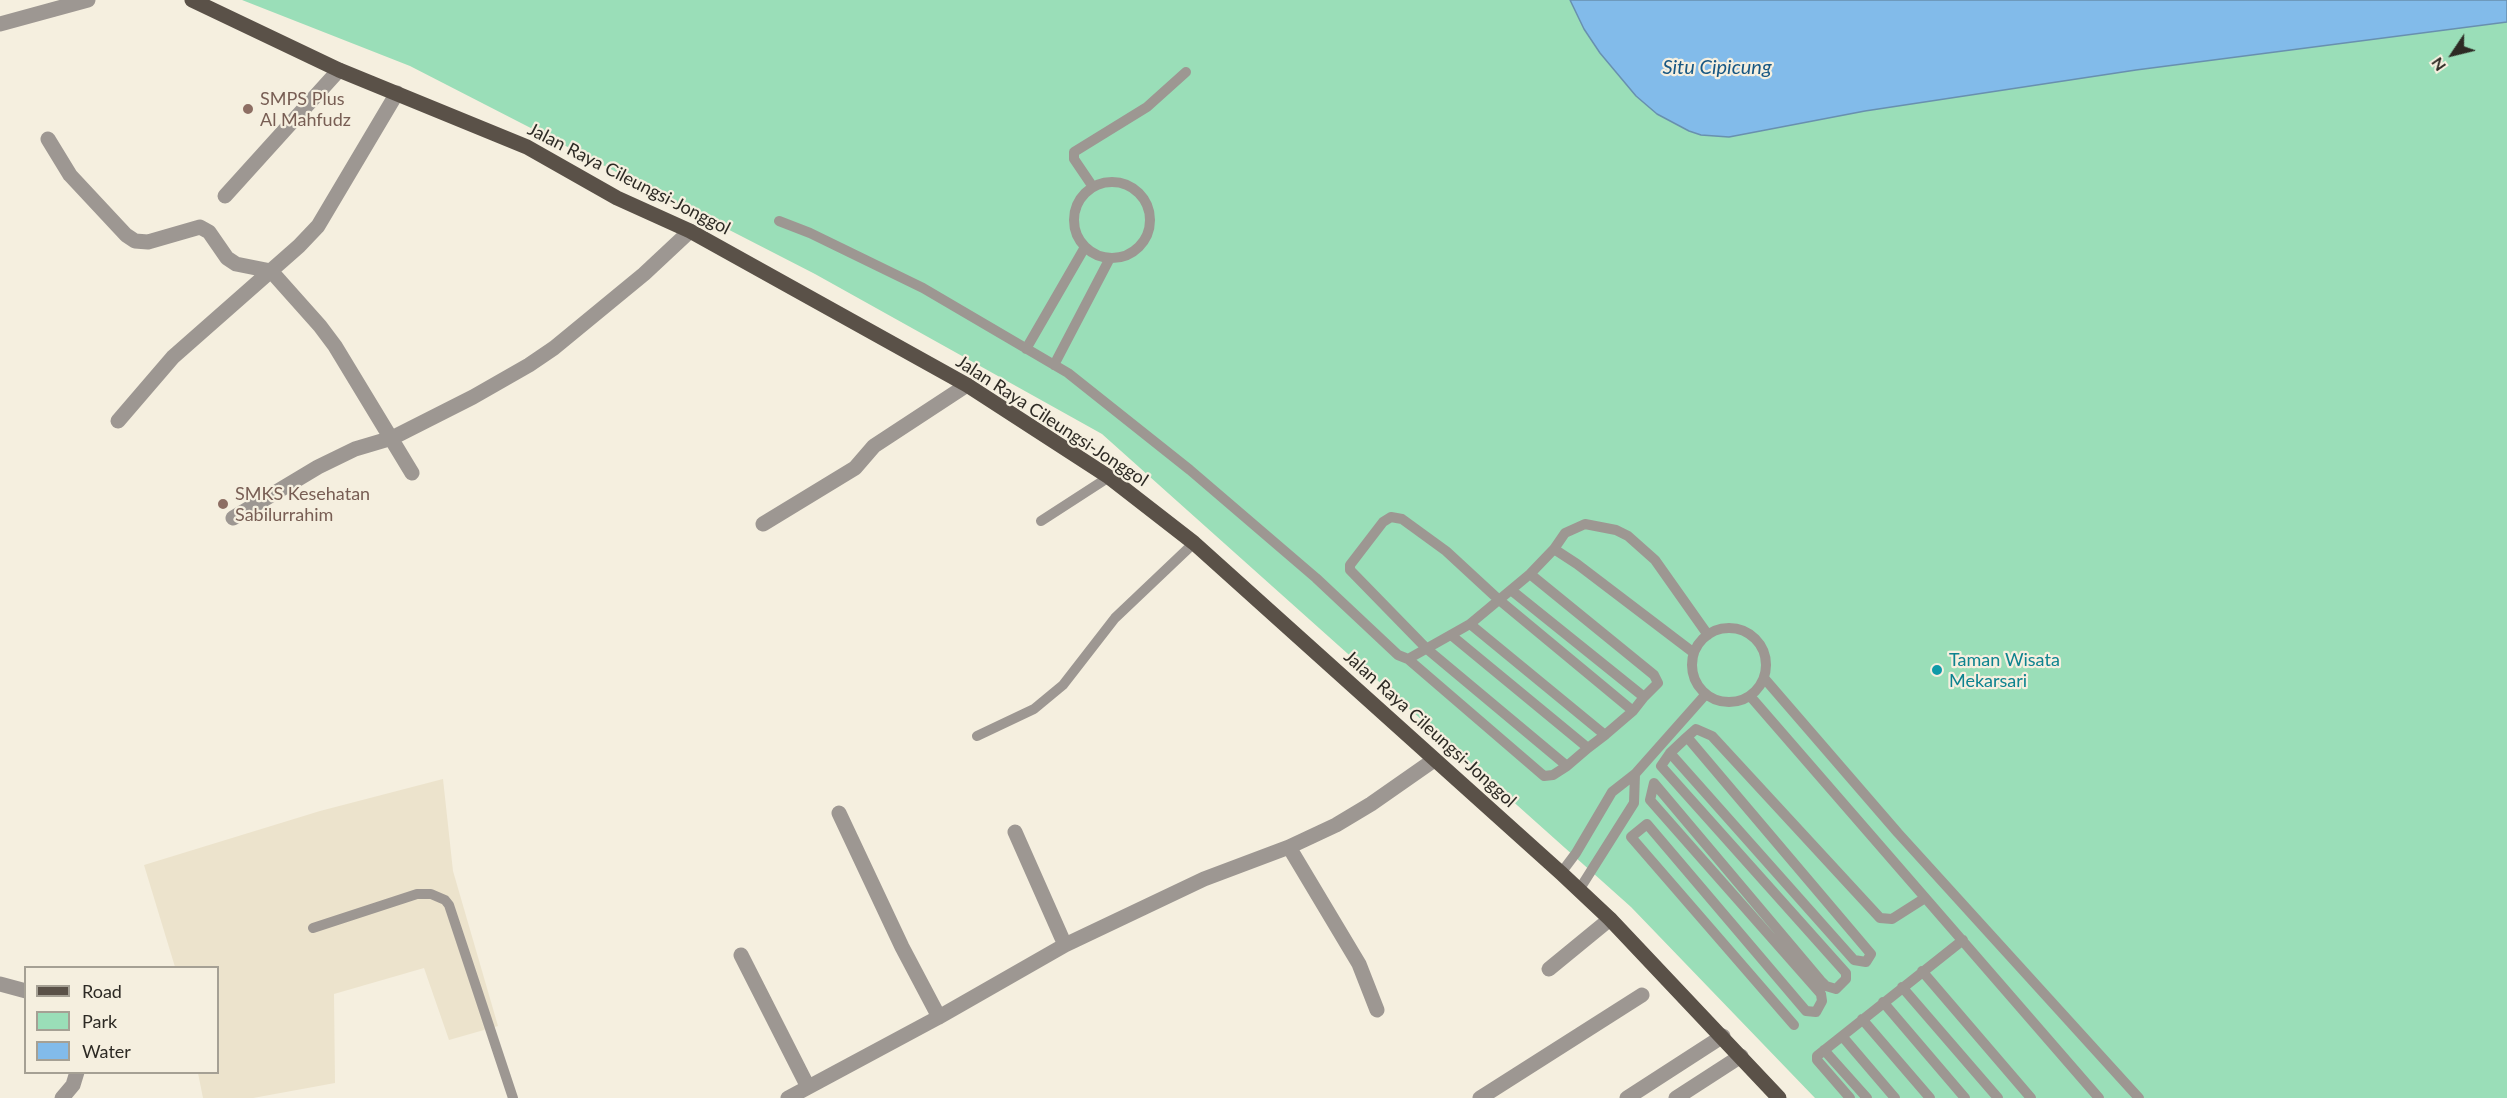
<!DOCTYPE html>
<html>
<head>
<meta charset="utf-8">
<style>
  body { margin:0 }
  #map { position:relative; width:2507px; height:1098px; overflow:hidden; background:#f5efdf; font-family:Lato,sans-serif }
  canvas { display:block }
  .legend { position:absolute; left:24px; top:966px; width:195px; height:108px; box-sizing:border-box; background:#f5efdf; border:2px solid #a5a094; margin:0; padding:8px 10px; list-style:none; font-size:18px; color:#2d2a24 }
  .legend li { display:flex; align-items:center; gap:12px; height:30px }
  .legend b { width:30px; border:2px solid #a5a094 }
  .north { position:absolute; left:2423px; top:24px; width:60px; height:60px; -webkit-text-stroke:4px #f5efdf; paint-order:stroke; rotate:235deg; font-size:16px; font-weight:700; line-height:24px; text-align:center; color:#2d2a24 }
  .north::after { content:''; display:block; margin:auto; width:21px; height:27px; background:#2d2a24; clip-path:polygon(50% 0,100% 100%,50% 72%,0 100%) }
</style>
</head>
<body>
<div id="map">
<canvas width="2507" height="1098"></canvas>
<ul class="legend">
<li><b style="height:8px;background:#5a5148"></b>Road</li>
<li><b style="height:16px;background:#9adeb8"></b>Park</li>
<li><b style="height:16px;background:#82bbea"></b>Water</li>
</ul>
<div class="north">N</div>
</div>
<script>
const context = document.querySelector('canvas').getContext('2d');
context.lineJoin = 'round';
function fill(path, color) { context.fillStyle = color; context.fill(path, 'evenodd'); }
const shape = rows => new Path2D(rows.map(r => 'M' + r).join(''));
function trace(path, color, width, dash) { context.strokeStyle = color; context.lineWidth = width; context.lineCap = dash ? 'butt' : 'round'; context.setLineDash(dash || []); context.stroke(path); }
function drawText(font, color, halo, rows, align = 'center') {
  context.font = font + ' Lato,sans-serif'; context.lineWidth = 4.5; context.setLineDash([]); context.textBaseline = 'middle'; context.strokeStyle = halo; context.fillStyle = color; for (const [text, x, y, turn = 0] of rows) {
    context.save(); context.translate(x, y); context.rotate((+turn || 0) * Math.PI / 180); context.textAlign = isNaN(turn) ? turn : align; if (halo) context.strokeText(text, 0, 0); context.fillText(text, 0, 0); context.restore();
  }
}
fill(shape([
  [443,779,453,871,498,1026,449,1040,424,968,334,994,335,1083,253,1098,203,1098,198,1073,218,1072,218,968,175,967,144,865,320,811]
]), '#ece3cc');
fill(shape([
  [242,0,2507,0,2507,1098,1815,1098,1631,907,1102,434,815,274,410,66]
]), '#9adeb8');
const water = shape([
  [1570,0,2507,0,2507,22,2136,70,1865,111,1729,137,1701,135,1689,131,1657,114,1636,96,1600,53,1584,29,1570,0]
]);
fill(water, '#82bbea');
trace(water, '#6890af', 1.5);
trace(shape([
  '1074 220a38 38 0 1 1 76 0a38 38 0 1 1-76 0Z',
  [1093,187,1074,159,1074,152,1147,107,1186,72],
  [779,221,810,233,923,288,1068,373,1190,470,1316,578,1398,655,1408,659,1544,776,1553,775,1567,766,1427,649,1350,570,1350,565,1383,522,1391,517,1402,519,1446,551,1498,599,1633,711,1605,735],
  [1026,349,1085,247],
  [1054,365,1110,258],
  [1041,521,1109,477],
  [1554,549,1577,564,1694,653],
  [1530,574,1654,675,1658,683,1644,697],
  [1511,590,1644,697,1633,711],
  [1470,624,1605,735,1588,748],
  '1692 665a37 37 0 1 1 74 0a37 37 0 1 1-74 0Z',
  [1451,635,1588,748,1567,766],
  [1408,659,1470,624,1530,574,1554,549,1565,533,1585,524,1616,530,1628,536,1655,560,1708,635],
  [1764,678,1898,833,2139,1098],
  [1750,696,2099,1098],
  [977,736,1034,709,1063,685,1115,618,1194,543],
  [1670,753,1687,737],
  [1561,873,1576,853,1612,792,1635,774,1706,694],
  [1579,890,1634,803,1635,774],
  [313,928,417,894,431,894,445,900,449,905,513,1098],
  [1922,971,2031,1098],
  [1902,987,1998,1098],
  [1883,1002,1965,1098],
  [1862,1019,1930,1098],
  [1794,1025,1631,837,1647,824,1806,1011,1816,1012,1822,1001,1821,994,1650,800,1654,783,1821,981,1826,986,1836,989,1846,979,1846,973,1661,766,1670,753,1854,960,1866,962,1871,954,1687,737,1696,729,1712,736,1880,918,1892,919,1925,898],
  [1842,1036,1895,1098],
  [1824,1050,1867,1098],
  [1850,1098,1817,1060,1817,1056,1963,940]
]), '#9d9792', 10);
trace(shape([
  [0,24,88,0],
  [48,139,70,175,126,235,135,241,148,242,200,227,209,232,227,258,236,264,271,271,320,326,335,346,412,473],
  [225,196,339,70],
  [118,421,173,357,299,246,318,226,397,93],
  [233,518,318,467,355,449,392,438,473,397,529,365,554,348,644,274,690,231],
  [763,524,855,468,874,446,967,385],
  [839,813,902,947,939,1017],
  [1015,832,1065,945],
  [1289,847,1359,964,1377,1010],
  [741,955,808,1087],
  [1549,969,1610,919],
  [0,984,26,991],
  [62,1098,73,1085,77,1072],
  [788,1098,939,1017,1065,945,1204,879,1289,847,1336,825,1371,804,1434,760],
  [1480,1098,1642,995],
  [1627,1098,1723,1036],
  [1676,1098,1741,1056]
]), '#9d9792', 15);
trace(shape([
  [192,0,339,70,527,147,617,198,690,231,967,385,1109,477,1194,543,1561,873,1610,919,1779,1098]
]), '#5a5148', 15);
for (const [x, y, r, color] of [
  [248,109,6,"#8d6e63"],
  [223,504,6,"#8d6e63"],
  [1937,670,6,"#0f9aa8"]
]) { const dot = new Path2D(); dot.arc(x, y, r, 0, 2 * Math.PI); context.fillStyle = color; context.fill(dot); trace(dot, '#f5efdf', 2); }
drawText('18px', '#785e54', '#f5efdf', [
  ["SMPS Plus",260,99],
  ["Al Mahfudz",260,120],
  ["SMKS Kesehatan",235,494],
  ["Sabilurrahim",235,515]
], 'left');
drawText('18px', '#2d2a24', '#f5efdf', [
  ["Jalan Raya Cileungsi-Jonggol",629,179,27],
  ["Jalan Raya Cileungsi-Jonggol",1052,421,33],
  ["Jalan Raya Cileungsi-Jonggol",1430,729,42]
]);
drawText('18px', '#0d838f', '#f5efdf', [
  ["Taman Wisata",1949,660],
  ["Mekarsari",1949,681]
], 'left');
drawText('italic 20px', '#175783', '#f5efdf', [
  ["Situ Cipicung",1717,68]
]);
</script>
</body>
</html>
